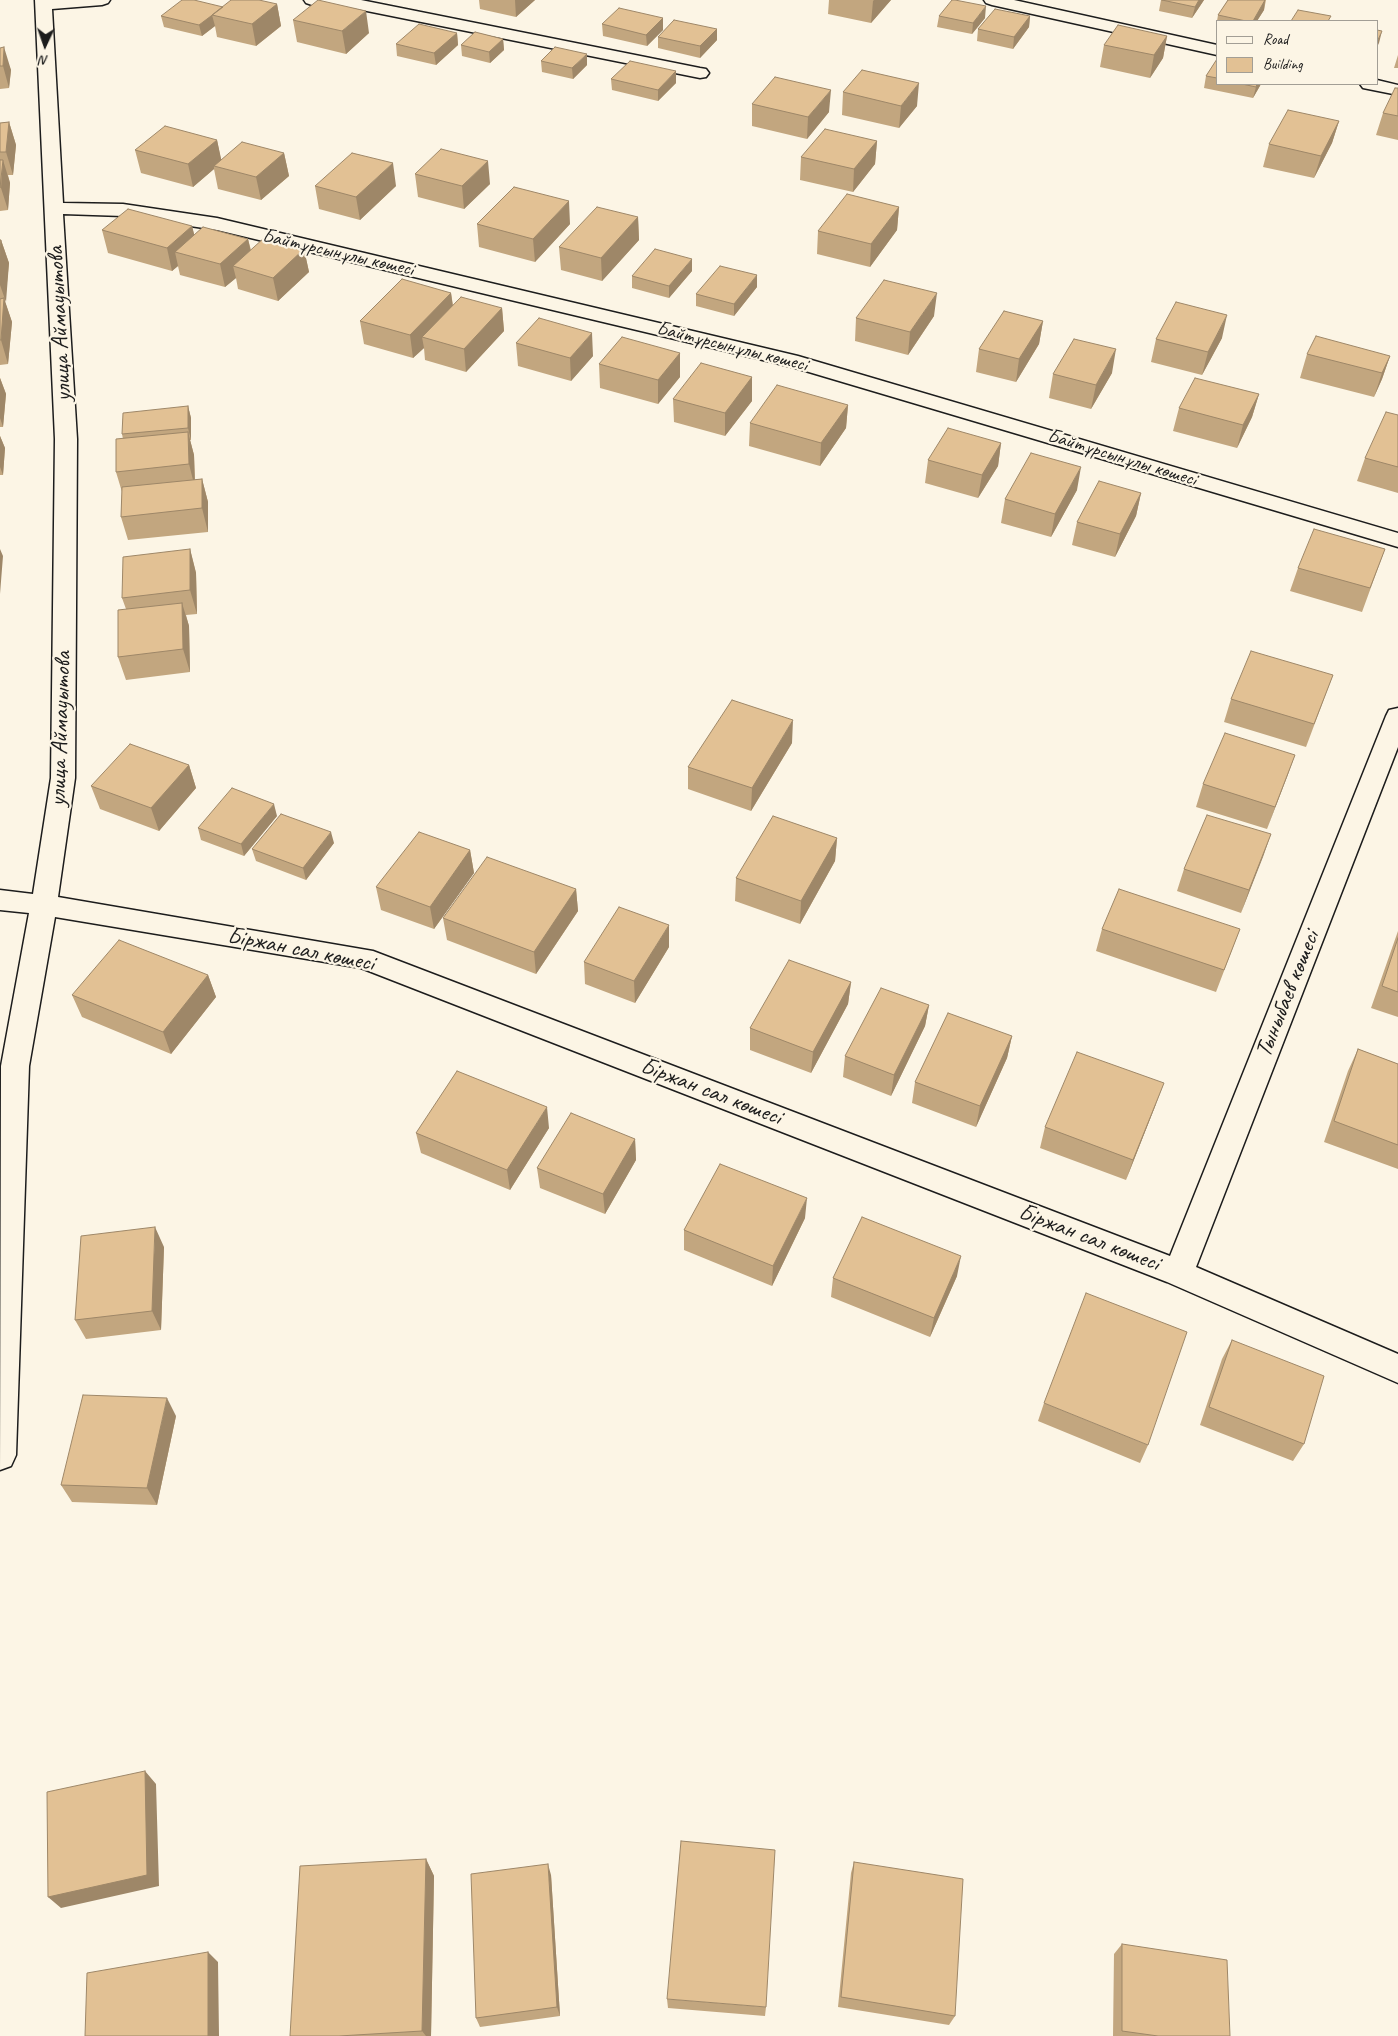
<!DOCTYPE html>
<html>
<head>
<meta charset="utf-8">
<style>
  body { margin:0 }
  #map { position:relative; width:1398px; height:2036px; overflow:hidden; background:#fcf5e5; font-family:Caveat,sans-serif }
  canvas { display:block }
  .legend { position:absolute; left:1216px; top:20px; width:162px; height:65px; box-sizing:border-box; background:#fcf5e5; border:1px solid #a29e95; margin:0; padding:6px 9px; list-style:none; font-size:15px; color:#1c1c1c }
  .legend li { display:flex; align-items:center; gap:10px; height:25px }
  .legend b { width:25px; border:1px solid #a29e95 }
  .north { position:absolute; left:20px; top:20px; width:50px; height:50px; -webkit-text-stroke:4px #fcf5e5; paint-order:stroke; rotate:183deg; font-size:14px; font-weight:700; line-height:20px; text-align:center; color:#1c1c1c }
  .north::after { content:''; display:block; margin:auto; width:18px; height:22px; background:#1c1c1c; clip-path:polygon(50% 0,100% 100%,50% 72%,0 100%) }
</style>
</head>
<body>
<div id="map">
<canvas width="1398" height="2036"></canvas>
<ul class="legend">
<li><b style="height:6px;background:#fcf5e5"></b>Road</li>
<li><b style="height:14px;background:#e2c194"></b>Building</li>
</ul>
<div class="north">N</div>
</div>
<script>
const context = document.querySelector('canvas').getContext('2d');
context.lineJoin = 'round';
const shape = rows => new Path2D(rows.map(r => 'M' + r).join(''));
function trace(path, color, width, dash) { context.strokeStyle = color; context.lineWidth = width; context.lineCap = dash ? 'butt' : 'round'; context.setLineDash(dash || []); context.stroke(path); }
function fill(path, color) { context.fillStyle = color; context.fill(path, 'evenodd'); }
function drawText(font, color, halo, rows, align = 'center') {
  context.font = font + ' Caveat,sans-serif'; context.lineWidth = 4.5; context.setLineDash([]); context.textBaseline = 'middle'; context.strokeStyle = halo; context.fillStyle = color; for (const [text, x, y, turn = 0] of rows) {
    context.save(); context.translate(x, y); context.rotate((+turn || 0) * Math.PI / 180); context.textAlign = isNaN(turn) ? turn : align; if (halo) context.strokeText(text, 0, 0); context.fillText(text, 0, 0); context.restore();
  }
}
const street = shape([
  [35,0,110,0,108,3,102,5,52,9,63,203,123,204,217,218,798,356,1398,533,1398,547,792,367,217,230,123,216,63,214,77,439,75,778,58,897,373,951,1170,1256,1386,716,1389,710,1398,708,1398,747,1196,1267,1398,1354,1398,1383,1167,1282,361,968,55,917,29,1066,16,1455,11,1466,0,1470,1,1066,29,913,0,910,0,890,33,894,51,778,55,439,35,0],
  [304,0,361,0,700,68,706,69,709,73,706,77,700,78,352,8,312,5,306,3,304,0],
  [984,0,1014,0,1217,45,1217,55,992,5,986,3,984,0],
  [1377,80,1398,85,1398,95,1363,88,1360,84,1377,84,1377,80]
]);
trace(street, '#1c1c1c', 3);
fill(street, '#fcf5e5');
fill(shape([
  [479,0,535,0,516,17,480,9],
  [829,0,891,0,871,23,828,14],
  [1161,0,1204,0,1192,18,1159,11],
  [1228,0,1266,0,1264,10,1257,21,1217,21,1217,27,1216,27,1218,15],
  [277,4,281,26,256,46,217,37,215,26,202,36,164,27,161,16,223,7],
  [939,16,985,18,972,34,937,27],
  [1030,16,1029,27,1013,49,977,41,978,29],
  [663,18,663,30,647,46,603,36,602,24],
  [293,20,369,33,346,54,297,42],
  [457,33,458,45,436,65,397,56,396,44],
  [1167,36,1163,58,1150,78,1100,67,1104,45],
  [658,37,717,40,700,58,658,48],
  [503,39,504,50,490,63,462,56,461,45],
  [0,48,11,70,9,88,0,89],
  [1398,55,1398,68,1394,68],
  [1217,59,1217,84,1261,84,1253,98,1204,88,1206,76],
  [541,61,587,65,573,79,542,72],
  [611,79,676,83,658,101,612,90],
  [1398,88,1398,140,1376,135,1383,113],
  [843,92,917,106,899,128,842,115],
  [752,104,829,112,807,139,752,126],
  [1339,121,1332,143,1314,178,1263,167,1269,144],
  [9,122,16,145,13,175,8,175,10,183,8,210,0,211,0,123],
  [217,140,221,160,284,153,289,176,261,200,218,189,214,169,193,187,141,173,135,150],
  [877,141,875,164,853,192,800,180,801,157],
  [415,174,490,184,464,209,418,197],
  [315,186,396,186,360,220,319,209],
  [899,207,897,230,870,267,817,254,818,231],
  [638,217,639,240,602,281,561,270,559,247],
  [477,224,570,224,535,262,479,247],
  [192,226,194,235,248,239,251,250,304,249,309,272,278,301,238,289,236,278,225,287,180,275,178,266,172,271,108,253,102,230],
  [0,240,1,240,9,263,5,302,12,322,8,364,0,365],
  [692,271,669,298,632,288,632,276],
  [757,287,734,316,696,306,696,294],
  [451,293,453,305,502,308,504,331,466,372,425,360,424,348,413,358,364,344,360,321],
  [934,316,908,355,855,341,856,318],
  [1043,321,1039,344,1016,382,976,372,979,349],
  [1222,338,1202,375,1151,362,1156,339],
  [516,343,593,356,571,381,518,366],
  [680,353,680,377,658,404,600,388,599,364],
  [1307,354,1390,356,1382,379,1374,397,1300,378],
  [1112,373,1091,409,1049,398,1053,374],
  [752,377,752,401,725,436,674,422,673,399],
  [0,378,6,394,3,427,0,427],
  [1259,394,1252,417,1237,448,1173,431,1179,408],
  [848,405,846,428,820,466,749,446,750,423],
  [188,406,191,418,191,440,190,440,194,455,195,480,202,479,208,502,208,532,128,540,121,517,122,492,116,472,123,439,122,434],
  [1398,415,1398,493,1357,481,1365,458],
  [0,436,5,448,3,475,0,475],
  [1001,443,998,466,978,498,925,483,928,460],
  [1077,490,1051,537,1001,523,1005,499],
  [1141,493,1136,516,1115,557,1072,545,1077,522],
  [190,549,196,573,197,614,186,615,189,626,190,672,126,680,118,657,126,609,122,598],
  [1385,549,1362,612,1290,591,1298,568],
  [1333,675,1306,747,1224,722,1231,699],
  [792,743,751,811,688,789,688,767],
  [1295,755,1267,829,1196,807,1203,784],
  [189,765,196,788,159,831,100,809,91,786],
  [277,816,244,856,201,840,198,828],
  [1271,834,1241,913,1177,891,1184,869],
  [837,838,835,861,800,924,735,901,736,878],
  [334,843,306,880,256,861,252,849],
  [470,850,474,873,434,929,381,910,376,887],
  [576,889,578,911,536,974,447,940,443,918],
  [1102,929,1240,929,1216,992,1096,951],
  [1398,931,1398,1017,1371,1008],
  [669,947,635,1003,585,984,584,962],
  [208,975,216,997,171,1054,82,1017,72,995],
  [851,982,848,1004,811,1073,750,1050,750,1028],
  [929,1005,925,1026,891,1096,843,1077,845,1056],
  [1012,1036,1007,1058,976,1127,912,1103,915,1082],
  [1358,1049,1398,1064,1398,1169,1324,1142,1348,1071],
  [1156,1104,1126,1180,1040,1148,1045,1127],
  [549,1128,510,1190,421,1153,416,1133],
  [635,1139,636,1160,605,1214,540,1188,537,1168],
  [805,1218,772,1286,684,1250,684,1230],
  [164,1247,161,1330,86,1339,75,1320],
  [957,1276,930,1337,831,1297,833,1278],
  [1232,1340,1304,1444,1293,1461,1200,1425,1222,1359],
  [1044,1403,1148,1445,1140,1463,1038,1421],
  [176,1416,157,1505,72,1502,61,1485],
  [426,1859,434,1876,431,2036,290,2036],
  [854,1862,955,2016,949,2025,838,2007,851,1873],
  [551,1875,560,2016,480,2027,476,2018],
  [1122,1944,1230,2036,1113,2036,1114,1954],
  [667,1999,766,2007,765,2016,668,2008]
]), '#c2a67f');
fill(shape([
  [515,0,535,0,516,17],
  [874,0,891,0,871,23,873,1],
  [1199,0,1204,0,1192,18,1195,7],
  [1265,0,1264,10,1257,21,1253,21],
  [277,4,281,26,256,46,252,24],
  [986,6,985,18,972,34,973,23],
  [366,11,369,33,346,54,342,31],
  [212,15,215,26,202,36,199,25],
  [1030,16,1029,27,1013,49,1014,37],
  [663,18,663,30,647,46,646,35],
  [717,29,717,40,700,58,700,46],
  [1382,31,1379,43,1377,47,1377,42],
  [457,33,458,45,436,65,434,53],
  [1167,36,1163,58,1150,78,1154,55],
  [503,39,504,50,490,63,489,52],
  [4,47,11,70,9,88,3,66],
  [587,54,587,65,573,79,572,68],
  [676,71,676,83,658,101,658,90],
  [919,83,917,106,899,128,901,106],
  [1257,84,1261,84,1253,98,1256,87],
  [831,90,829,112,807,139,808,117],
  [1339,121,1332,143,1314,178,1321,156],
  [9,122,16,145,13,175,6,152],
  [217,140,222,163,214,166,214,169,193,187,188,164],
  [877,141,875,164,853,192,854,169],
  [284,153,289,176,261,200,256,177],
  [3,160,10,183,8,210,1,188],
  [488,161,490,184,464,209,462,186],
  [393,163,396,186,360,220,356,197],
  [569,201,570,224,535,262,533,239],
  [899,207,897,230,870,267,871,244],
  [638,217,639,240,602,281,601,258],
  [192,226,198,249,175,252,178,266,172,271,167,248],
  [248,239,253,262,233,266,236,278,225,287,220,264],
  [1,240,9,263,6,302,0,285,0,257],
  [304,249,309,272,278,301,273,278],
  [692,259,692,271,669,298,669,286],
  [757,275,757,287,734,316,734,304],
  [451,293,454,316,422,337,424,348,413,358,410,335],
  [937,293,934,316,908,355,910,332],
  [4,298,12,322,8,364,1,340],
  [502,308,504,331,466,372,464,349],
  [1227,315,1222,338,1202,375,1208,352],
  [1043,321,1039,344,1016,382,1019,359],
  [592,333,593,356,571,381,570,358],
  [1116,349,1112,373,1091,409,1096,385],
  [680,353,680,377,658,404,658,380],
  [1390,356,1382,379,1374,397,1382,373],
  [752,377,752,401,725,436,725,413],
  [0,378,6,394,3,427,0,418],
  [1259,394,1252,417,1237,448,1243,425],
  [848,405,846,428,820,466,821,443],
  [188,406,191,418,191,440,188,428],
  [188,432,194,455,195,488,189,464],
  [0,436,5,448,3,475,0,467],
  [1001,443,998,466,978,498,982,475],
  [1081,467,1077,490,1051,537,1055,514],
  [202,479,208,502,208,532,202,508],
  [1141,493,1136,516,1115,557,1120,534],
  [0,549,3,556,0,594],
  [190,549,196,573,197,614,190,590],
  [182,603,189,626,190,672,183,649],
  [793,720,792,743,751,811,752,788],
  [1295,755,1287,777,1267,829,1275,807],
  [189,765,196,788,159,831,151,808],
  [274,804,277,816,244,856,241,844],
  [331,832,334,843,306,880,303,868],
  [1271,834,1263,857,1241,913,1249,890],
  [837,838,835,861,800,924,801,901],
  [470,850,474,873,434,929,430,907],
  [576,889,578,911,536,974,534,952],
  [669,925,669,947,635,1003,634,981],
  [208,975,216,997,171,1054,163,1032],
  [851,982,848,1004,811,1073,813,1052],
  [929,1005,925,1026,891,1096,894,1075],
  [1012,1036,1007,1058,976,1127,980,1106],
  [1164,1083,1156,1104,1126,1180,1133,1160],
  [547,1107,549,1128,510,1190,507,1170],
  [635,1139,636,1160,605,1214,603,1194],
  [807,1198,805,1218,772,1286,773,1266],
  [155,1227,164,1247,161,1330,152,1311],
  [961,1256,957,1276,930,1337,934,1318],
  [167,1398,176,1416,157,1505,147,1488],
  [145,1771,156,1784,159,1886,61,1908,48,1897],
  [426,1859,434,1876,431,2036,426,2036,422,2031],
  [548,1864,551,1875,560,2016,557,2007],
  [208,1952,218,1962,219,2036,208,2036]
]), '#9e8768');
const building = shape([
  [182,0,194,0,223,7,199,25,161,16,182,0],
  [231,0,259,0,277,4,252,24,212,15,231,0],
  [318,0,366,11,342,31,293,20,318,0],
  [952,0,955,0,986,6,973,23,939,16,952,0],
  [1162,0,1199,0,1195,7,1162,0],
  [1228,0,1265,0,1253,21,1246,21,1218,15,1228,0],
  [619,8,663,18,646,35,602,24,619,8],
  [995,9,1030,16,1014,37,978,29,995,9],
  [1298,10,1331,16,1328,21,1291,21,1298,10],
  [674,20,717,29,700,46,658,37,674,20],
  [419,24,457,33,434,53,396,44,419,24],
  [1118,25,1167,36,1154,55,1104,45,1118,25],
  [1377,30,1382,31,1377,42,1377,30],
  [475,32,503,39,489,52,461,45,475,32],
  [4,47,3,66,0,66,0,48,4,47],
  [555,47,587,54,572,68,541,61,555,47],
  [1217,59,1217,78,1206,76,1217,59],
  [630,61,676,71,658,90,611,79,630,61],
  [862,70,919,83,901,106,843,92,862,70],
  [775,77,831,90,808,117,752,104,775,77],
  [1242,84,1257,84,1256,87,1242,84],
  [1395,88,1398,88,1398,116,1383,113,1395,88],
  [1288,110,1339,121,1321,156,1269,144,1288,110],
  [9,122,6,152,0,152,0,123,9,122],
  [165,126,217,140,188,164,135,150,165,126],
  [825,129,877,141,854,169,801,157,825,129],
  [242,142,284,153,256,177,214,166,242,142],
  [441,149,488,161,462,186,415,174,441,149],
  [352,153,393,163,356,197,315,186,352,153],
  [0,160,3,160,0,188,0,160],
  [514,187,569,201,533,239,477,224,514,187],
  [847,194,899,207,871,244,818,231,847,194],
  [597,207,638,217,601,258,559,247,597,207],
  [128,209,192,226,167,248,102,230,128,209],
  [203,227,248,239,220,264,175,252,203,227],
  [264,238,304,249,273,278,233,266,264,238],
  [0,240,1,240,0,257,0,240],
  [655,249,692,259,669,286,632,276,655,249],
  [720,266,757,275,734,304,696,294,720,266],
  [402,279,451,293,410,335,360,321,402,279],
  [884,280,937,293,910,332,856,318,884,280],
  [461,297,502,308,464,349,422,337,461,297],
  [4,298,1,340,0,340,0,299,4,298],
  [1176,302,1227,315,1208,352,1156,339,1176,302],
  [1004,311,1043,321,1019,359,979,349,1004,311],
  [539,318,592,333,570,358,516,343,539,318],
  [1316,336,1390,356,1382,373,1307,354,1316,336],
  [622,337,680,353,658,380,599,364,622,337],
  [1074,339,1116,349,1096,385,1053,374,1074,339],
  [701,363,752,377,725,413,673,399,701,363],
  [1195,378,1259,394,1243,425,1179,408,1195,378],
  [777,385,848,405,821,443,750,423,777,385],
  [188,406,188,428,122,434,123,413,188,406],
  [1386,412,1398,415,1398,467,1365,458,1386,412],
  [948,428,1001,443,982,475,928,460,948,428],
  [188,432,189,464,116,472,116,439,188,432],
  [1031,453,1081,467,1055,514,1005,499,1031,453],
  [202,479,202,508,121,517,122,487,202,479],
  [1099,481,1141,493,1120,534,1077,522,1099,481],
  [1314,529,1385,549,1370,588,1298,568,1314,529],
  [190,549,190,590,122,598,123,557,190,549],
  [182,603,183,649,118,657,118,610,182,603],
  [1251,651,1333,675,1314,724,1231,699,1251,651],
  [732,700,793,720,752,788,688,767,732,700],
  [1225,733,1295,755,1275,807,1203,784,1225,733],
  [130,744,189,765,151,808,91,786,130,744],
  [232,788,274,804,241,844,198,828,232,788],
  [281,814,331,832,303,868,252,849,281,814],
  [1207,815,1271,834,1249,890,1184,869,1207,815],
  [773,816,837,838,801,901,736,878,773,816],
  [419,832,470,850,430,907,376,887,419,832],
  [487,857,576,889,534,952,443,918,487,857],
  [1119,889,1240,929,1224,970,1102,929,1119,889],
  [619,907,669,925,634,981,584,962,619,907],
  [1398,938,1398,992,1382,986,1398,938],
  [119,940,208,975,163,1032,72,995,119,940],
  [789,960,851,982,813,1052,750,1028,789,960],
  [881,988,929,1005,894,1075,845,1056,881,988],
  [948,1013,1012,1036,980,1106,915,1082,948,1013],
  [1358,1049,1398,1064,1398,1145,1334,1121,1358,1049],
  [1077,1052,1164,1083,1133,1160,1045,1127,1077,1052],
  [457,1071,547,1107,507,1170,416,1133,457,1071],
  [571,1113,635,1139,603,1194,537,1168,571,1113],
  [720,1164,807,1198,773,1266,684,1230,720,1164],
  [862,1217,961,1256,934,1318,833,1278,862,1217],
  [155,1227,152,1311,75,1320,81,1236,155,1227],
  [1086,1293,1187,1332,1148,1445,1044,1403,1086,1293],
  [1232,1340,1324,1376,1304,1444,1209,1407,1232,1340],
  [83,1395,167,1398,147,1488,61,1485,83,1395],
  [145,1771,147,1875,48,1897,47,1792,145,1771],
  [681,1841,775,1850,766,2007,667,1999,681,1841],
  [426,1859,422,2031,339,2036,290,2036,300,1866,426,1859],
  [854,1862,963,1879,955,2016,841,1997,854,1862],
  [548,1864,557,2007,476,2018,471,1874,548,1864],
  [1122,1944,1227,1960,1230,2036,1158,2036,1122,2031,1122,1944],
  [208,1952,208,2036,85,2036,87,1973,208,1952]
]);
fill(building, '#e2c194');
trace(building, '#9e8768', 1);
drawText('20px', '#1c1c1c', '#fcf5e5', [
  ["Байтұрсынұлы көшесі",338,253,13],
  ["Байтұрсынұлы көшесі",732,347,14],
  ["Байтұрсынұлы көшесі",1122,458,17]
]);
drawText('24px', '#1c1c1c', '#fcf5e5', [
  ["улица Аймауытова",60,324,-93],
  ["улица Аймауытова",61,729,-88],
  ["Біржан сал көшесі",301,950,11],
  ["Тыныбаев көшесі",1288,994,-68],
  ["Біржан сал көшесі",711,1092,21],
  ["Біржан сал көшесі",1089,1238,21]
]);
</script>
</body>
</html>
